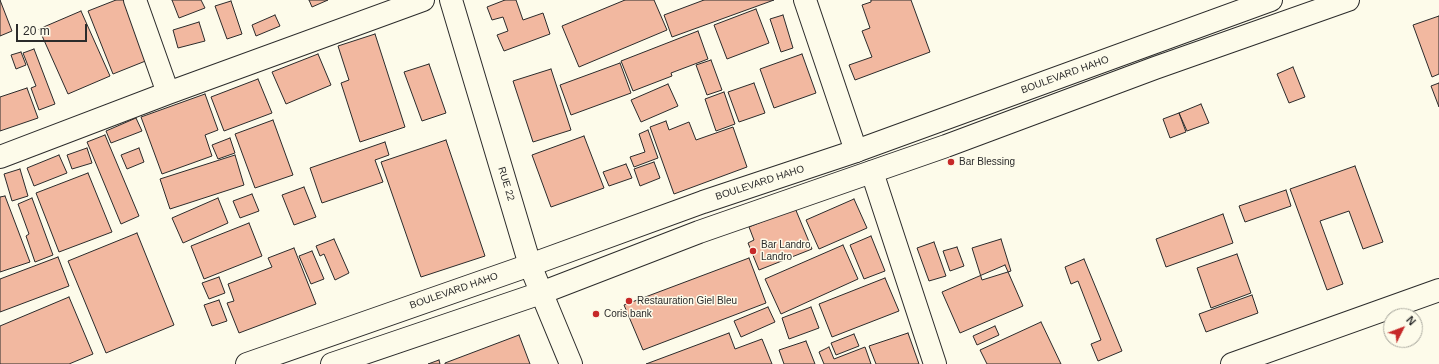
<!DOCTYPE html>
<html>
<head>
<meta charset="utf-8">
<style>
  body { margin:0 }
  #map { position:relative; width:1439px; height:364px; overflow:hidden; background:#fdfbea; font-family:Helvetica,sans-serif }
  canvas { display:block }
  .north { position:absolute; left:1383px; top:308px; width:40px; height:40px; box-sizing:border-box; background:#fdfbea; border:1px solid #a9a89e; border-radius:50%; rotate:48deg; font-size:11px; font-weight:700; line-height:16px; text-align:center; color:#2b2b2b }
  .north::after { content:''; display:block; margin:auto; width:14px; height:18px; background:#c62828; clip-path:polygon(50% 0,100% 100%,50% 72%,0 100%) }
  .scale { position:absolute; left:16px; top:24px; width:71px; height:18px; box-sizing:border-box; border:2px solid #2b2b2b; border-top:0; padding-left:5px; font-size:12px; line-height:14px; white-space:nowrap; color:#2b2b2b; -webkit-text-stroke:3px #fdfbea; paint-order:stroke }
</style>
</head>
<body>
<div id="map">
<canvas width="1439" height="364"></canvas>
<div class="north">N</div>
<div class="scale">20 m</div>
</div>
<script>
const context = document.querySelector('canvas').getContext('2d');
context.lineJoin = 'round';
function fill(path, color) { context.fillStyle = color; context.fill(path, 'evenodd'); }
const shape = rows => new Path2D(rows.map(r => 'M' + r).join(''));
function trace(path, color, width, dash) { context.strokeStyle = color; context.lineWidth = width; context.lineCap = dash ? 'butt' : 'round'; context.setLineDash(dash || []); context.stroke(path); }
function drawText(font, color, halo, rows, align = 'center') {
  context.font = font + ' Helvetica,sans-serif'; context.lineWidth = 3; context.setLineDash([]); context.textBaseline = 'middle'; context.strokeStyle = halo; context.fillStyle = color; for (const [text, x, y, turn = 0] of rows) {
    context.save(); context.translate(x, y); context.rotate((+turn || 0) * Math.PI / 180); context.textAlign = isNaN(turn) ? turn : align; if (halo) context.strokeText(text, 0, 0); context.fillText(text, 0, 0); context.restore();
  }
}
const building = shape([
  [0,0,12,31,0,36,0,0],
  [116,0,124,0,148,60,113,74,88,11,116,0],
  [172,0,201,0,205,8,179,18,172,0],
  [309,0,328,0,312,7,309,0],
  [505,0,516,0,523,20,543,13,550,34,504,51,497,35,508,31,503,17,492,20,487,7,505,0],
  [625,0,654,0,667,30,579,67,562,26,625,0],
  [704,0,774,0,672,37,664,15,704,0],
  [871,0,911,0,930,52,855,80,849,65,872,57,862,31,870,28,862,5,871,2,871,0],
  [231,1,242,34,227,39,215,6,231,1],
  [756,9,769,43,727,59,714,25,756,9],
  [81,11,110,76,68,94,39,29,81,11],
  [275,15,280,26,256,36,252,25,275,15],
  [783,15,793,48,781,52,770,19,783,15],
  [1439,16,1439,74,1432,77,1413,25,1439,16],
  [199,22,205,41,178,48,173,30,199,22],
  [698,31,708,59,671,73,672,76,633,91,621,61,698,31],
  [375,34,405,127,360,142,341,83,349,80,338,46,375,34],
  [34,49,55,104,39,110,31,88,36,86,23,53,34,49],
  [21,52,26,65,16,69,11,55,21,52],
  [318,54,331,85,286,104,272,72,318,54],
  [802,54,816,93,774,108,760,69,802,54],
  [711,60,722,90,707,95,696,65,711,60],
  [620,63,631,93,571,115,560,85,620,63],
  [429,64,446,113,422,121,404,72,429,64],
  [1293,67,1305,97,1289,103,1277,74,1293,67],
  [551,69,571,130,533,142,513,81,551,69],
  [258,79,272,113,224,131,211,97,258,79],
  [754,83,765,113,739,122,728,92,754,83],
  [1439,83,1439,107,1431,86,1439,83],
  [668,84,678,106,641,122,631,100,668,84],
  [27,88,38,118,0,131,0,97,27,88],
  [724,92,735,124,716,131,705,99,724,92],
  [205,94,218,130,205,135,212,156,162,174,141,117,205,94],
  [1201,104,1209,123,1187,131,1179,113,1201,104],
  [1179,113,1186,132,1170,138,1163,119,1179,113],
  [136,118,142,131,111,143,106,131,136,118],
  [273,120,293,175,255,188,235,134,273,120],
  [666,121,669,130,689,122,696,140,733,127,747,167,674,194,650,127,666,121],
  [648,130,658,158,634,167,630,157,645,152,639,134,648,130],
  [105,135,139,216,121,224,87,142,105,135],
  [584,136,604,188,551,207,532,155,584,136],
  [230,138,235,153,218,159,212,145,230,138],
  [446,140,485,256,421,277,381,162,446,140],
  [385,142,389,155,375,160,383,182,322,203,310,168,385,142],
  [87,148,92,163,72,169,67,155,87,148],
  [139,148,144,162,127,169,121,155,139,148],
  [59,155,67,173,34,186,27,168,59,155],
  [235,155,244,185,170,209,160,179,235,155],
  [654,162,660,178,640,186,634,169,654,162],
  [626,164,632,178,609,186,603,172,626,164],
  [1355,166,1383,242,1363,249,1349,211,1320,221,1343,284,1327,290,1290,189,1355,166],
  [20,169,28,196,12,201,4,174,20,169],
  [88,173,112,232,59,252,36,193,88,173],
  [304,187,316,217,294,225,282,195,304,187],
  [1286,190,1291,206,1245,222,1239,206,1286,190],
  [252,194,259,211,240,218,233,201,252,194],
  [5,196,30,262,0,272,0,197,5,196],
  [32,198,53,255,35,262,26,236,29,234,18,204,32,198],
  [218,198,228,223,183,243,172,218,218,198],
  [854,199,867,228,819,249,806,220,854,199],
  [795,208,812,249,759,270,748,243,754,240,749,227,795,208],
  [1223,214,1233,243,1166,267,1156,239,1223,214],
  [249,223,262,256,204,279,191,246,249,223],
  [137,233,174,325,106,353,68,261,137,233],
  [871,236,885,271,864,279,850,245,871,236],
  [334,239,349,273,335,280,324,254,320,256,316,246,334,239],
  [1001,239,1011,271,982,280,972,248,1001,239],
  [934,242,946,276,929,281,917,248,934,242],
  [843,245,858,279,781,314,765,279,843,245],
  [957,247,964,266,950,271,943,251,957,247],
  [294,248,316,304,239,333,227,303,234,301,228,284,272,267,268,258,294,248],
  [312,251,324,279,311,284,299,256,312,251],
  [1237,254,1251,293,1211,308,1197,268,1237,254],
  [58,257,69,286,0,312,0,279,58,257],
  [749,258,766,303,643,350,624,305,749,258],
  [1084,259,1122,351,1098,361,1091,344,1101,340,1078,281,1071,284,1065,267,1084,259],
  [1005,265,1023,306,960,333,942,292,1005,265],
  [219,277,225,293,209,299,202,283,219,277],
  [885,278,899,311,832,337,819,304,885,278],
  [1252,295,1258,313,1206,332,1199,314,1252,295],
  [69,297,93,354,69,364,0,364,0,326,69,297],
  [219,300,227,321,212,326,204,305,219,300],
  [768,307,775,322,741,337,734,321,768,307],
  [811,307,819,328,789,339,782,318,811,307],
  [1041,322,1061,364,987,364,980,350,1041,322],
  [995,326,999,335,977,345,973,336,995,326],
  [729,333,735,349,762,339,772,364,646,364,729,333],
  [908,333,919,364,876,364,869,346,908,333],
  [854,334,859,346,836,355,831,343,854,334],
  [519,335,530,364,445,364,445,363,519,335],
  [806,341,815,364,784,364,779,350,806,341],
  [829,347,834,359,865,347,871,364,824,364,819,352,829,347],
  [439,360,440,364,428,364,439,360]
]);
fill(building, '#f2b8a0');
trace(building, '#2b2b2b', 1);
const minor = shape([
  [135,0,168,93],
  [451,0,530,265,571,364],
  [805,0,856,151],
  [0,157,168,93,423,0],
  [872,172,935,364],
  [1232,364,1439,290]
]);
const major = shape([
  [247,364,530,265,703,202,856,151,1271,0],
  [332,364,541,293,699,232,946,146,1155,68,1348,0]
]);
trace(minor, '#2b2b2b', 24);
trace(major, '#2b2b2b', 24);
trace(minor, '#fdfbea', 22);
trace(major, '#fdfbea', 22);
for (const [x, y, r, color] of [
  [951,162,4,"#c62828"],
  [753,251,4,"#c62828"],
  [629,301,4,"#c62828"],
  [596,314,4,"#c62828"]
]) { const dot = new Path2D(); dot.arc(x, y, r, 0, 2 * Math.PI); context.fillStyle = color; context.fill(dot); trace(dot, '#fdfbea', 1.5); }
drawText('10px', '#2b2b2b', '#fdfbea', [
  ["BOULEVARD HAHO",1065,75,-20],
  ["BOULEVARD HAHO",760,183,-18],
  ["RUE 22",506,184,73],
  ["BOULEVARD HAHO",454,291,-19]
]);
drawText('10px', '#2b2b2b', '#fdfbea', [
  ["Bar Blessing",959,162],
  ["Bar Landro",761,245],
  ["Landro",761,257],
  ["Restauration Giel Bleu",637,301],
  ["Coris bank",604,314]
], 'left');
</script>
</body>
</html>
